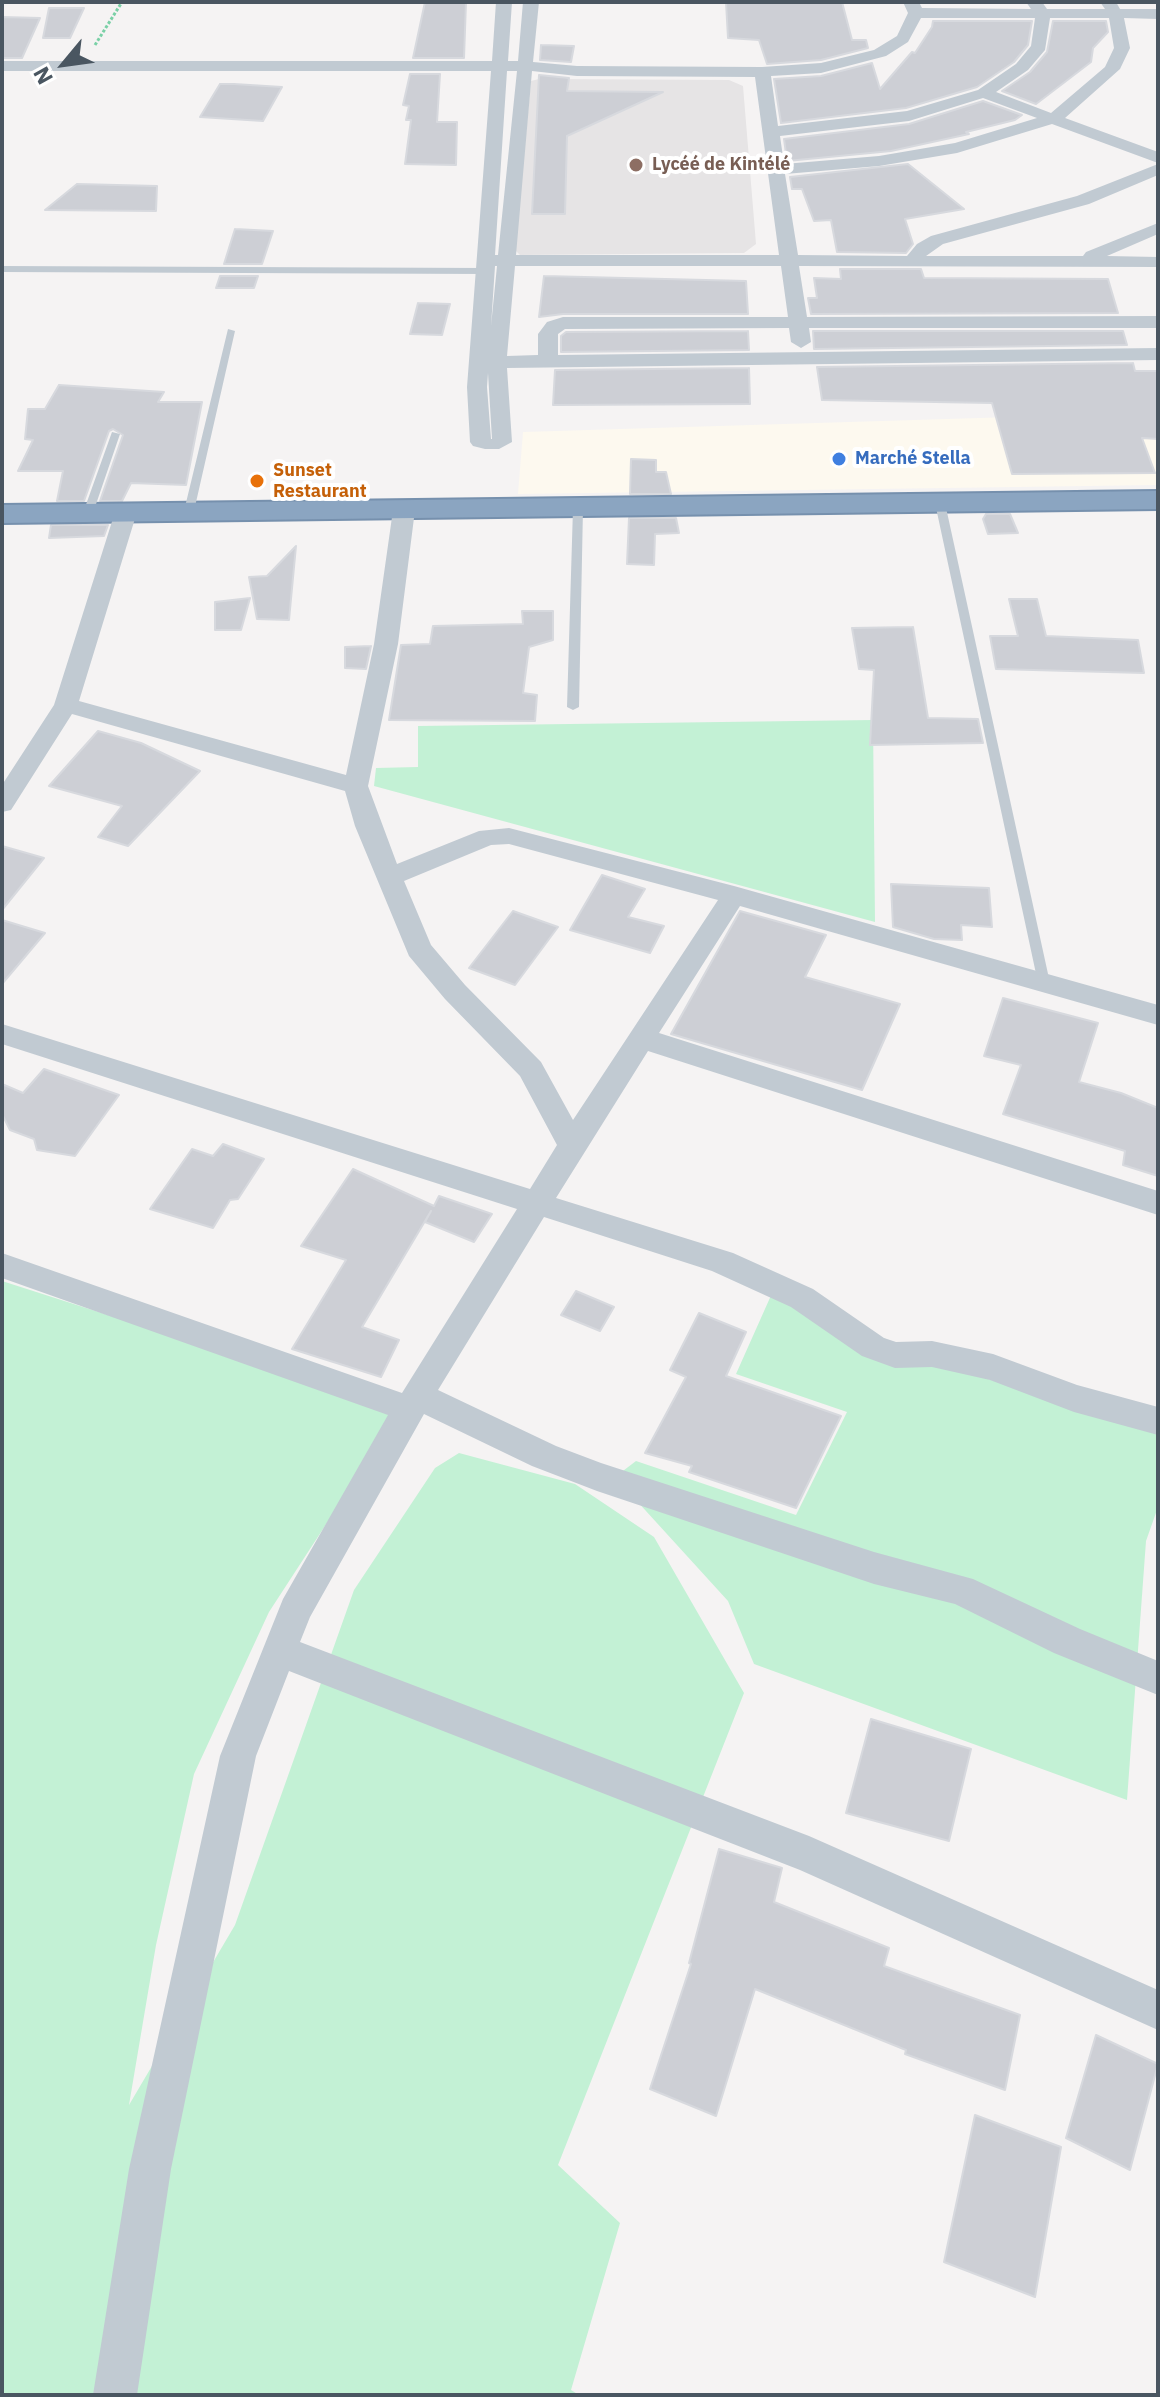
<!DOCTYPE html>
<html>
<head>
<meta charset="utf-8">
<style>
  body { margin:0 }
  #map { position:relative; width:1160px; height:2397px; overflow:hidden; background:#f5f3f3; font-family:"IBM Plex Sans",sans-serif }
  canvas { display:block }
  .frame { position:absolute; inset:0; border:4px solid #4a5661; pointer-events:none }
  .north { position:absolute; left:24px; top:24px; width:80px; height:80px; -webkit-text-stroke:6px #fff; paint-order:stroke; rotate:241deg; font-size:22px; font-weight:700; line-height:32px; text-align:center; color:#4a5661 }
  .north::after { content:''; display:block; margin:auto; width:28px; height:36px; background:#4a5661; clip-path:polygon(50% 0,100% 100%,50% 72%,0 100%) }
</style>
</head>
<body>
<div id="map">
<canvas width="1160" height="2397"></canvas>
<div class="frame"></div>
<div class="north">N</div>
</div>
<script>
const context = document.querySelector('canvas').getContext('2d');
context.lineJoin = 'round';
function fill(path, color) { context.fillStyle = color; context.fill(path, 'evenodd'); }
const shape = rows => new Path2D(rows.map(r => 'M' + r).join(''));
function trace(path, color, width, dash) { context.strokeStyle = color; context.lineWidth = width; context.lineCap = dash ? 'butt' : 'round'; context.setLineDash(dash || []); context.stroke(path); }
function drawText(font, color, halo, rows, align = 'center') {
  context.font = font + ' "IBM Plex Sans",sans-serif'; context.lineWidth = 8; context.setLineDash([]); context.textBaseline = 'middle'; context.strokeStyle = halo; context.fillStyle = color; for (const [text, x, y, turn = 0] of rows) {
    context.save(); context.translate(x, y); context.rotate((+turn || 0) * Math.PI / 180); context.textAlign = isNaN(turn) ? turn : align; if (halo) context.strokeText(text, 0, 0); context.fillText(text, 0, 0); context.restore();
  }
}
fill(shape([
  [1143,413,1158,414,1158,485,518,494,523,432]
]), '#fdf9ef');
fill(shape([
  [539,79,729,80,743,86,756,244,744,253,520,255,515,250,531,81]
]), '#e6e4e5');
fill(shape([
  [873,720,875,922,374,786,376,768,418,767,418,726],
  [2,1281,401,1409,269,1612,194,1774,156,1945,129,2105,235,1925,354,1590,435,1468,459,1453,575,1484,654,1537,744,1693,558,2165,620,2223,571,2390,579,2395,2,2395],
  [773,1291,956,1369,1158,1432,1158,1507,1146,1541,1127,1800,754,1664,728,1601,615,1477,636,1461,796,1515,847,1412,736,1374]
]), '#c3f1d5');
const building = shape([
  [425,2,466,2,464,58,413,58,425,2],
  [726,2,842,2,852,40,866,40,868,48,821,60,767,64,759,40,728,38,726,2],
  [49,8,84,8,70,38,43,38,49,8],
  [2,17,40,18,22,58,2,58,2,17],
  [933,21,1032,21,1028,45,1014,62,977,87,906,108,781,123,774,79,821,76,872,63,880,89,912,52,915,53,932,27,933,21],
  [1053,21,1106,21,1108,32,1093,48,1091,62,1036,104,1002,91,1030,72,1047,52,1053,21],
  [541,45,574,46,571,62,540,60,541,45],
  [410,74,440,74,437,122,457,122,456,165,405,164,411,120,406,120,409,106,403,105,410,74],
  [539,75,569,78,567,91,663,92,567,136,565,214,532,214,539,75],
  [220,84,234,84,282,87,263,121,200,117,220,84],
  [983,101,1022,115,1015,120,966,132,969,134,891,151,787,161,784,139,909,124,983,101],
  [908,164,964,209,905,219,913,244,906,253,837,252,831,220,814,221,802,189,792,189,790,177,908,164],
  [77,184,157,186,156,211,45,210,77,184],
  [235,229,273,231,262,264,224,264,235,229],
  [840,269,921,269,924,278,1108,279,1118,313,811,314,808,298,817,298,814,278,841,279,840,269],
  [220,276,258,276,254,288,216,288,220,276],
  [544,276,746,281,748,314,563,314,539,317,544,276],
  [418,303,450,304,442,335,410,334,418,303],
  [748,331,749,350,561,352,561,336,566,332,748,331],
  [813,331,1123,331,1127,345,814,349,813,331],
  [1133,363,1135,371,1158,371,1158,439,1142,438,1155,473,1012,474,992,403,822,400,817,367,1133,363],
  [749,368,750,404,553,405,555,370,749,368],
  [59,385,164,392,158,402,202,402,186,485,131,483,122,501,100,501,123,435,113,429,109,431,84,501,57,501,63,471,18,471,33,440,25,439,28,409,45,409,59,385],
  [631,459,656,460,656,472,666,472,671,494,630,494,631,459],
  [986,514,1010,514,1018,533,988,534,983,519,986,514],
  [629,518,676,518,679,533,655,534,654,565,627,564,629,518],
  [51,525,108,525,104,536,49,538,51,525],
  [296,546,289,620,257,619,249,577,267,576,296,546],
  [250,598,241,630,215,630,215,602,250,598],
  [1009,599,1037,599,1046,636,1138,640,1144,673,996,669,990,636,1018,636,1009,599],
  [522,611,553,611,553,640,529,647,523,693,537,695,535,721,389,720,401,645,430,644,433,626,523,624,522,611],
  [913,627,928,718,978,719,983,743,870,745,874,670,859,669,852,628,913,627],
  [371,646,366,669,345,668,345,647,371,646],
  [98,731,141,743,200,771,128,846,98,837,122,806,49,786,98,731],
  [2,846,44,858,2,910,2,846],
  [602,875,645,889,628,917,664,926,650,953,570,930,602,875],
  [891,884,989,888,992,927,961,925,962,940,934,939,893,927,891,884],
  [513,911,558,927,515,985,469,968,513,911],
  [740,911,826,935,805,977,900,1004,862,1090,671,1034,740,911],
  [2,920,45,933,2,984,2,920],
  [1003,998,1098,1023,1079,1082,1121,1093,1158,1108,1158,1176,1123,1165,1125,1151,1003,1114,1021,1065,984,1056,1003,998],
  [44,1069,119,1095,75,1156,37,1150,34,1139,10,1130,2,1114,2,1084,23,1093,44,1069],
  [223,1144,264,1159,238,1199,230,1200,213,1228,150,1209,192,1149,213,1156,223,1144],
  [353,1169,434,1206,439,1196,492,1214,474,1242,425,1222,431,1211,362,1327,399,1340,381,1377,292,1349,346,1260,301,1246,353,1169],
  [576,1291,614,1307,600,1331,561,1315,576,1291],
  [699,1313,746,1332,726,1376,841,1416,796,1508,689,1472,692,1466,645,1453,686,1377,670,1370,699,1313],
  [871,1719,971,1749,949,1841,846,1813,871,1719],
  [719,1849,782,1868,774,1902,889,1948,884,1966,1020,2015,1005,2090,905,2054,906,2050,755,1989,716,2116,650,2089,691,1964,689,1963,719,1849],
  [1096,2035,1158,2064,1130,2170,1066,2138,1096,2035],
  [975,2115,1061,2147,1035,2297,944,2262,975,2115]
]);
fill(building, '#cdcfd5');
trace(building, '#d7d9de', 2);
const highway = shape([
  [1158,491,1158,509,2,523,2,505,1158,491]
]);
trace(highway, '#7690ad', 4);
trace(shape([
  [95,45,122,2]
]), '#7ad0a6', 3, [3, 2]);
fill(shape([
  [2,266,485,268,489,271,485,274,2,272,2,266],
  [228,329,235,331,194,511,189,514,184,511,228,329],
  [112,432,120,434,93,513,84,515,83,513,112,432],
  [940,500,945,503,1050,983,1044,988,1038,983,935,503,940,500],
  [578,505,583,508,579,707,573,710,567,707,573,508,578,505]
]), '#c1cad2');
fill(shape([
  [496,2,512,2,508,61,518,61,523,2,539,2,533,62,577,66,762,67,821,63,874,50,897,36,908,13,903,2,919,2,922,8,1031,9,1026,2,1042,2,1047,9,1105,9,1100,2,1116,2,1120,9,1158,9,1158,19,1124,18,1130,48,1120,69,1065,118,1158,152,1158,163,1052,124,957,153,879,166,785,174,798,255,907,256,917,244,931,236,1077,196,1158,164,1158,175,1089,204,943,244,926,256,1083,256,1086,252,1158,223,1158,234,1107,256,1158,257,1158,267,799,266,807,317,1158,316,1158,328,809,328,811,342,801,348,791,342,789,328,565,329,558,334,558,355,1158,348,1158,360,507,368,512,442,499,449,485,449,473,446,470,442,467,387,491,71,2,71,2,61,492,61,496,2],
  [921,18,1035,18,1031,46,1016,64,978,90,907,111,778,126,771,76,821,73,886,56,908,42,921,18],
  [1050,18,1109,18,1114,48,1105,67,1051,113,996,92,1028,70,1045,50,1050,18],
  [507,71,517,71,498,255,495,255,507,71],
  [532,71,577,76,755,77,779,255,516,255,532,71],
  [983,98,1037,118,955,143,879,156,784,164,780,136,909,121,983,98],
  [495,266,497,266,491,326,495,266],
  [515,266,781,266,788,317,563,317,547,322,538,334,538,355,507,356,515,266],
  [488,373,492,439,491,439,487,387,488,373],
  [404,504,415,510,398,644,368,786,397,864,479,831,509,828,734,886,1158,1005,1158,1025,740,906,659,1033,1158,1191,1158,1215,648,1051,556,1198,733,1253,813,1289,884,1338,896,1342,932,1341,993,1354,1077,1385,1158,1407,1158,1435,1074,1412,990,1380,932,1367,895,1368,862,1356,791,1307,712,1271,544,1217,438,1390,556,1446,601,1463,874,1552,973,1579,1080,1629,1158,1661,1158,1695,1054,1653,955,1604,874,1584,597,1491,532,1466,424,1414,310,1617,300,1642,809,1836,1158,1990,1158,2030,800,1870,289,1671,256,1756,171,2169,137,2395,93,2395,129,2169,220,1756,283,1599,388,1415,2,1278,2,1253,402,1393,517,1209,2,1044,2,1024,530,1189,557,1145,520,1076,445,999,409,956,355,826,345,791,72,714,11,810,2,812,2,785,54,705,115,512,126,506,137,512,79,701,346,775,374,644,393,510,404,504],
  [509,844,718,900,573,1120,541,1062,465,985,431,945,404,881,491,845,509,844]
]), '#c1cad2');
fill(highway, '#8ba5c1');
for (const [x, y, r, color] of [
  [636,165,8,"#8d6e63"],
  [839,459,8,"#3f7fe0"],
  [257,481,8,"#e8710a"]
]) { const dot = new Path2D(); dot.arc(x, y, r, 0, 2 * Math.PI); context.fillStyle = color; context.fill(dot); trace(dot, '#fff', 3); }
drawText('bold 18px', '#785e54', '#fff', [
  ["Lycéé de Kintélé",652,165]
], 'left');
drawText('bold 18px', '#366cbe', '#fff', [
  ["Marché Stella",855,459]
], 'left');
drawText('bold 18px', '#c56008', '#fff', [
  ["Sunset",273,471],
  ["Restaurant",273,492]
], 'left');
</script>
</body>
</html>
